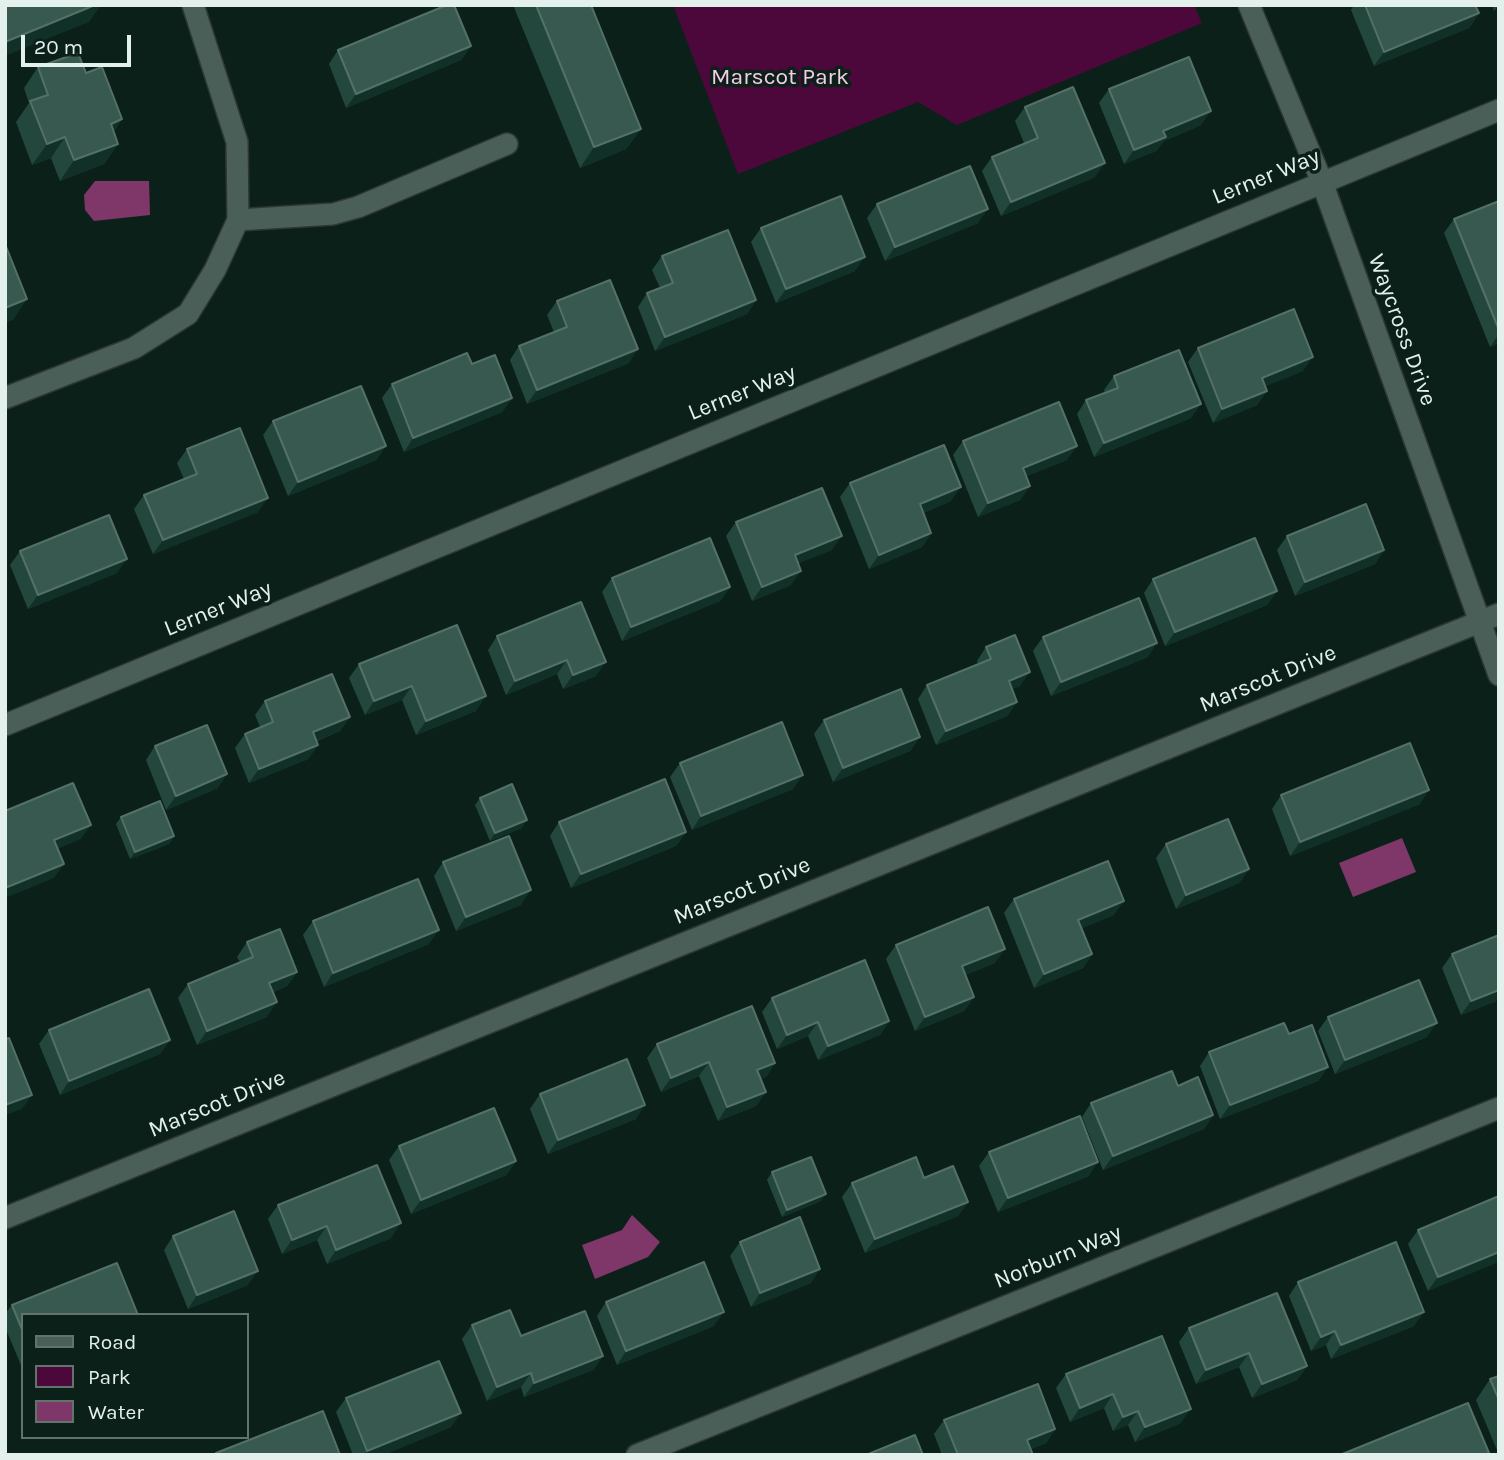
<!DOCTYPE html>
<html>
<head>
<meta charset="utf-8">
<style>
  body { margin:0 }
  #map { position:relative; width:1504px; height:1460px; overflow:hidden; background:#0c201a; font-family:Karla,sans-serif }
  canvas { display:block }
  .frame { position:absolute; inset:0; border:7px solid #e4f0eb; pointer-events:none }
  .legend { position:absolute; left:21px; top:1313px; width:228px; height:126px; box-sizing:border-box; background:#0c201a; border:2px solid #62736e; margin:0; padding:9px 12px; list-style:none; font-size:21px; color:#e4f0eb }
  .legend li { display:flex; align-items:center; gap:14px; height:35px }
  .legend b { width:35px; border:2px solid #62736e }
  .scale { position:absolute; left:21px; top:35px; width:110px; height:32px; box-sizing:border-box; border:4px solid #e4f0eb; border-top:0; padding-left:9px; font-size:21px; line-height:24px; white-space:nowrap; color:#e4f0eb; -webkit-text-stroke:5px #0c201a; paint-order:stroke }
</style>
</head>
<body>
<div id="map">
<canvas width="1504" height="1460"></canvas>
<div class="frame"></div>
<ul class="legend">
<li><b style="height:9px;background:#4a5f58"></b>Road</li>
<li><b style="height:19px;background:#4c083b"></b>Park</li>
<li><b style="height:19px;background:#7e3768"></b>Water</li>
</ul>
<div class="scale">20 m</div>
</div>
<script>
const context = document.querySelector('canvas').getContext('2d');
context.lineJoin = 'round';
function fill(path, color) { context.fillStyle = color; context.fill(path, 'evenodd'); }
const shape = rows => new Path2D(rows.map(r => 'M' + r).join(''));
function trace(path, color, width, dash) { context.strokeStyle = color; context.lineWidth = width; context.lineCap = dash ? 'butt' : 'round'; context.setLineDash(dash || []); context.stroke(path); }
function drawText(font, color, halo, rows, align = 'center') {
  context.font = font + ' Karla,sans-serif'; context.lineWidth = 7; context.setLineDash([]); context.textBaseline = 'middle'; context.strokeStyle = halo; context.fillStyle = color; for (const [text, x, y, turn = 0] of rows) {
    context.save(); context.translate(x, y); context.rotate((+turn || 0) * Math.PI / 180); context.textAlign = isNaN(turn) ? turn : align; if (halo) context.strokeText(text, 0, 0); context.fillText(text, 0, 0); context.restore();
  }
}
fill(shape([
  [673,5,1194,5,1202,23,957,125,918,102,738,174]
]), '#4c083b');
fill(shape([
  [95,181,149,181,150,215,94,221,85,210,84,195],
  [1402,838,1416,872,1353,897,1339,863],
  [632,1215,660,1242,648,1257,595,1279,582,1245,622,1230]
]), '#7e3768');
const lane = shape([
  [238,220,333,214,358,207,507,144]
]);
const street = shape([
  [1249,5,1322,182,1499,675],
  [5,398,134,348,188,314,215,270,238,220,237,142,193,5],
  [5,725,1499,110],
  [5,1218,1499,614],
  [637,1455,1499,1108]
]);
trace(lane, '#2e3733', 24);
trace(street, '#2e3733', 24);
trace(lane, '#4a5f58', 21);
trace(street, '#4a5f58', 21);
fill(shape([
  [513,5,591,5,641,129,626,149,580,168],
  [1354,5,1475,5,1479,13,1469,28,1374,66,1351,10],
  [1492,5,1499,5,1494,11],
  [471,46,461,60,346,108,329,64,338,50],
  [38,67,86,73,122,119,114,131,118,144,104,164,60,181,51,158,32,165,16,122,29,103,24,88],
  [1109,89,1201,125,1164,141,1156,151,1124,164,1099,103],
  [1025,107,1095,177,1001,216,982,171,992,157,1024,143,1015,121],
  [1499,201,1499,343,1490,347,1444,233,1454,219],
  [877,204,978,223,885,261,867,218],
  [761,228,855,271,776,303,751,242],
  [662,256,756,300,747,314,655,351,638,307,647,293,660,288,652,270],
  [557,301,629,363,527,404,510,360,519,346,554,332,547,315],
  [1198,348,1303,371,1265,386,1267,391,1257,405,1213,423,1188,362],
  [472,364,512,398,502,412,404,452,382,398,392,384],
  [1114,376,1191,418,1094,457,1077,414,1086,400,1105,393,1104,390],
  [273,421,386,446,376,460,288,496,263,435],
  [963,441,1067,460,1026,476,1030,486,1020,500,978,517,953,455],
  [187,449,258,512,153,554,134,509,144,495,184,479,177,463],
  [850,483,951,501,923,513,931,533,922,547,869,569,840,497],
  [736,522,832,550,798,563,791,585,752,601,726,536],
  [1287,536,1384,550,1375,564,1295,596,1277,550],
  [20,551,117,573,28,609,10,565],
  [612,578,730,587,720,601,622,641,602,592],
  [1153,579,1277,591,1267,605,1165,646,1144,593],
  [581,602,596,676,563,689,557,674,506,695,488,650,497,636],
  [1043,637,1148,657,1051,696,1033,651],
  [986,647,1020,686,1012,689,1017,702,1007,716,936,745,918,699,927,685,978,664,977,661],
  [359,664,476,711,416,735,402,700,365,715,349,678],
  [265,701,350,717,340,731,317,741,318,745,308,759,249,783,235,748,245,734,260,727,255,715],
  [824,720,920,737,910,751,833,782,814,734],
  [155,746,218,788,166,810,146,760],
  [680,763,793,789,692,830,670,777],
  [1281,795,1420,804,1290,856,1272,809],
  [480,798,522,828,490,841,475,805],
  [121,817,174,836,169,844,130,859,116,824],
  [559,822,686,832,676,846,571,888,550,836],
  [1166,844,1249,869,1239,883,1176,909,1156,858],
  [443,862,521,905,456,931,434,876],
  [1014,899,1114,915,1082,928,1092,954,1083,968,1034,988,1004,913],
  [313,921,429,944,324,987,303,935],
  [247,942,297,972,287,986,273,992,267,1017,197,1045,178,998,188,984,240,962,237,957],
  [896,945,995,963,965,975,974,997,964,1011,915,1031,886,959],
  [1452,954,1499,1000,1461,1015,1442,968],
  [772,998,889,1021,880,1035,818,1060,808,1036,777,1049,762,1012],
  [1328,1017,1427,1037,1335,1074,1318,1031],
  [49,1030,170,1040,160,1054,60,1095,39,1044],
  [1289,1034,1328,1067,1318,1081,1220,1119,1200,1066,1209,1052],
  [657,1044,775,1063,766,1077,761,1079,766,1092,756,1106,718,1121,699,1076,661,1092,647,1058],
  [1178,1086,1213,1115,1204,1129,1103,1170,1082,1117,1091,1103],
  [540,1094,636,1119,548,1154,530,1109],
  [399,1146,516,1161,506,1175,411,1214,389,1160],
  [989,1152,1089,1176,998,1212,979,1166],
  [772,1172,821,1201,782,1217,767,1180],
  [924,1178,968,1202,958,1216,865,1253,842,1197,852,1183],
  [1499,1196,1428,1291,1408,1244,1418,1230],
  [278,1205,391,1238,327,1264,317,1240,282,1254,268,1219],
  [173,1236,248,1285,188,1309,164,1250],
  [740,1242,811,1283,751,1307,730,1256],
  [1298,1282,1414,1326,1331,1359,1326,1345,1311,1351,1289,1296],
  [606,1302,714,1326,617,1365,597,1316],
  [12,1305,23,1315,23,1370,5,1327,5,1314],
  [472,1325,521,1336,603,1356,593,1370,524,1397,521,1387,487,1401,462,1339],
  [1189,1328,1307,1366,1297,1380,1252,1398,1239,1367,1196,1384,1179,1342],
  [1066,1374,1181,1423,1135,1442,1128,1425,1113,1431,1104,1408,1070,1422,1056,1388],
  [1499,1376,1499,1449,1497,1450,1476,1400,1490,1379],
  [346,1398,451,1427,383,1455,353,1455,336,1412],
  [944,1420,1055,1429,1046,1443,1031,1449,1033,1455,942,1455,934,1434]
]), '#23473c');
fill(shape([
  [95,5,101,5,89,22,5,56,5,42],
  [1479,13,1469,28,1374,66,1384,52],
  [471,46,461,60,346,108,356,94],
  [1211,111,1201,125,1164,141,1156,151,1124,164,1134,150,1163,131],
  [122,119,108,140,111,124],
  [641,129,626,149,580,168,594,147],
  [65,137,51,158,32,165,47,144],
  [118,144,104,164,60,181,74,160],
  [1105,163,1095,177,1001,216,1011,202],
  [988,209,978,223,885,261,895,247],
  [865,257,855,271,776,303,786,289],
  [27,299,13,320,5,323,5,308],
  [756,300,747,314,655,351,665,337],
  [1499,334,1499,343,1490,347],
  [638,349,629,363,527,404,537,390],
  [1313,357,1303,371,1252,392,1262,378],
  [1267,391,1257,405,1213,423,1222,409],
  [512,398,502,412,404,452,413,438],
  [1201,404,1191,418,1094,457,1104,443],
  [386,446,376,460,288,496,298,482],
  [1077,446,1067,460,1013,482,1023,468],
  [1030,486,1020,500,978,517,988,503],
  [961,487,951,501,910,518,920,504],
  [268,498,258,512,153,554,163,540],
  [931,533,922,547,869,569,879,555],
  [842,536,832,550,785,569,795,555],
  [1384,550,1375,564,1295,596,1305,582],
  [127,559,117,573,28,609,38,595],
  [801,571,791,585,752,601,762,587],
  [730,587,720,601,622,641,631,627],
  [1277,591,1267,605,1165,646,1175,632],
  [1157,643,1148,657,1051,696,1061,682],
  [567,660,557,674,506,695,515,681],
  [606,662,596,676,563,689,573,675],
  [1030,672,1020,686,999,695,1009,681],
  [412,686,402,700,365,715,374,701],
  [486,696,476,711,416,735,426,721],
  [1017,702,1007,716,936,745,946,731],
  [350,717,340,731,303,746,313,732],
  [920,737,910,751,833,782,843,768],
  [318,745,308,759,249,783,259,769],
  [227,774,218,788,166,810,176,796],
  [803,775,793,789,692,830,701,816],
  [1429,790,1420,804,1290,856,1300,842],
  [527,820,522,828,490,841,495,833],
  [91,825,81,839,45,854,54,840],
  [686,832,676,846,571,888,581,874],
  [174,836,169,844,130,859,135,852],
  [64,864,54,878,5,898,5,888],
  [1249,869,1239,883,1176,909,1186,895],
  [531,890,521,905,456,931,466,917],
  [1124,901,1114,915,1068,934,1078,920],
  [439,930,429,944,324,987,333,973],
  [1005,949,995,963,952,980,962,966],
  [1092,954,1083,968,1034,988,1044,974],
  [297,972,287,986,259,997,269,983],
  [1499,990,1499,1000,1461,1015,1471,1001],
  [974,997,964,1011,915,1031,925,1017],
  [277,1002,267,1017,197,1045,207,1031],
  [889,1021,880,1035,818,1060,828,1046],
  [818,1022,808,1036,777,1049,787,1035],
  [1437,1023,1427,1037,1335,1074,1345,1060],
  [170,1040,160,1054,60,1095,69,1081],
  [709,1062,699,1076,661,1092,671,1078],
  [775,1063,766,1077,747,1084,757,1070],
  [1328,1067,1318,1081,1220,1119,1230,1105],
  [766,1092,756,1106,718,1121,727,1107],
  [32,1095,22,1109,5,1115,5,1105],
  [645,1105,636,1119,548,1154,558,1140],
  [1213,1115,1204,1129,1103,1170,1113,1156],
  [516,1161,506,1175,411,1214,421,1200],
  [1098,1162,1089,1176,998,1212,1008,1198],
  [826,1194,821,1201,782,1217,787,1210],
  [968,1202,958,1216,865,1253,875,1239],
  [401,1223,391,1238,327,1264,336,1250],
  [327,1226,317,1240,282,1254,292,1240],
  [1499,1252,1499,1262,1428,1291,1438,1277],
  [820,1269,811,1283,751,1307,760,1293],
  [258,1271,248,1285,188,1309,197,1295],
  [724,1312,714,1326,617,1365,626,1351],
  [1424,1312,1414,1326,1331,1359,1341,1345],
  [1335,1331,1326,1345,1311,1351,1321,1337],
  [1249,1353,1239,1367,1196,1384,1206,1370],
  [603,1356,593,1370,524,1397,534,1383],
  [1307,1366,1297,1380,1252,1398,1262,1384],
  [531,1373,521,1387,487,1401,497,1387],
  [1113,1394,1104,1408,1070,1422,1080,1408],
  [1191,1409,1181,1423,1135,1442,1145,1427],
  [1138,1411,1128,1425,1113,1431,1123,1417],
  [461,1413,451,1427,383,1455,364,1455,367,1451],
  [1055,1429,1046,1443,1017,1454,1027,1440]
]), '#113027');
const building = shape([
  [5,5,95,5,5,42,5,5],
  [447,5,454,5,471,46,356,94,338,50,447,5],
  [536,5,591,5,641,129,594,147,536,5],
  [1365,5,1475,5,1479,13,1384,52,1365,5],
  [78,53,86,73,102,67,122,119,111,124,118,144,74,160,65,137,47,144,30,101,48,95,38,67,78,53],
  [1189,57,1211,111,1163,131,1166,137,1134,150,1109,89,1189,57],
  [1073,87,1105,163,1011,202,992,157,1038,138,1025,107,1073,87],
  [970,166,988,209,895,247,877,204,970,166],
  [841,196,865,257,786,289,761,228,841,196],
  [1499,201,1499,330,1454,219,1499,201],
  [728,230,756,300,665,337,647,293,673,283,662,256,728,230],
  [5,244,27,299,5,308,5,244],
  [610,280,638,349,537,390,519,346,567,327,557,301,610,280],
  [1294,309,1313,357,1262,378,1267,391,1222,409,1198,348,1294,309],
  [1179,350,1201,404,1104,443,1086,400,1118,388,1114,376,1179,350],
  [467,353,472,364,495,355,512,398,413,438,392,384,467,353],
  [361,386,386,446,298,482,273,421,361,386],
  [1059,402,1077,446,1023,468,1030,486,988,503,963,441,1059,402],
  [240,428,268,498,163,540,144,495,197,474,187,449,240,428],
  [944,445,961,487,920,504,931,533,879,555,850,483,944,445],
  [822,488,842,536,795,555,801,571,762,587,736,522,822,488],
  [1366,504,1384,550,1305,582,1287,536,1366,504],
  [109,515,127,559,38,595,20,551,109,515],
  [710,538,730,587,631,627,612,578,710,538],
  [1255,538,1277,591,1175,632,1153,579,1255,538],
  [1139,598,1157,643,1061,682,1043,637,1139,598],
  [581,602,606,662,573,675,567,660,515,681,497,636,581,602],
  [457,625,486,696,426,721,412,686,374,701,359,664,457,625],
  [1015,635,1030,672,1009,681,1017,702,946,731,927,685,991,659,986,647,1015,635],
  [332,674,350,717,313,732,318,745,259,769,245,734,273,722,265,701,332,674],
  [901,689,920,737,843,768,824,720,901,689],
  [782,722,803,775,701,816,680,763,782,722],
  [207,725,227,774,176,796,155,746,207,725],
  [1410,743,1429,790,1300,842,1281,795,1410,743],
  [665,779,686,832,581,874,559,822,665,779],
  [73,783,91,825,54,840,64,864,5,888,5,811,73,783],
  [512,784,527,820,495,833,480,798,512,784],
  [160,801,174,836,135,852,121,817,160,801],
  [1228,819,1249,869,1186,895,1166,844,1228,819],
  [509,836,531,890,466,917,443,862,509,836],
  [1108,861,1124,901,1078,920,1092,954,1044,974,1014,899,1108,861],
  [418,879,439,930,333,973,313,921,418,879],
  [988,907,1005,949,962,966,974,997,925,1017,896,945,988,907],
  [280,929,297,972,269,983,277,1002,207,1031,188,984,253,957,247,942,280,929],
  [1499,935,1499,990,1471,1001,1452,954,1499,935],
  [865,960,889,1021,828,1046,818,1022,787,1035,772,998,865,960],
  [1419,980,1437,1023,1345,1060,1328,1017,1419,980],
  [149,989,170,1040,69,1081,49,1030,149,989],
  [752,1006,775,1063,757,1070,766,1092,727,1107,709,1062,671,1078,657,1044,752,1006],
  [1284,1023,1289,1034,1312,1025,1328,1067,1230,1105,1209,1052,1284,1023],
  [9,1038,32,1095,5,1105,5,1039,9,1038],
  [627,1059,645,1105,558,1140,540,1094,627,1059],
  [1172,1071,1178,1086,1198,1077,1213,1115,1113,1156,1091,1103,1172,1071],
  [494,1108,516,1161,421,1200,399,1146,494,1108],
  [1080,1116,1098,1162,1008,1198,989,1152,1080,1116],
  [811,1157,826,1194,787,1210,772,1172,811,1157],
  [916,1157,924,1178,953,1166,968,1202,875,1239,852,1183,916,1157],
  [377,1165,401,1223,336,1250,327,1226,292,1240,278,1205,377,1165],
  [1499,1196,1499,1252,1438,1277,1418,1230,1499,1196],
  [234,1211,258,1271,197,1295,173,1236,234,1211],
  [800,1217,820,1269,760,1293,740,1242,800,1217],
  [1396,1242,1424,1312,1341,1345,1335,1331,1321,1337,1298,1282,1396,1242],
  [704,1262,724,1312,626,1351,606,1302,704,1262],
  [117,1263,138,1315,23,1315,23,1332,12,1305,117,1263],
  [1277,1293,1307,1366,1262,1384,1249,1353,1206,1370,1189,1328,1277,1293],
  [510,1310,521,1336,585,1311,603,1356,534,1383,531,1373,497,1387,472,1325,510,1310],
  [1162,1336,1191,1409,1145,1427,1138,1411,1123,1417,1113,1394,1080,1408,1066,1374,1162,1336],
  [439,1361,461,1413,367,1451,346,1398,439,1361],
  [1499,1376,1499,1400,1490,1379,1499,1376],
  [1038,1384,1055,1429,1027,1440,1033,1455,958,1455,944,1420,1038,1384],
  [1468,1403,1489,1453,1484,1455,1340,1455,1468,1403],
  [323,1411,340,1455,217,1455,216,1453,323,1411],
  [915,1435,923,1455,866,1455,915,1435]
]);
fill(building, '#38594f');
trace(building, '#537167', 2);
drawText('23px', '#f6cce6', '#0c201a', [
  ["Marscot Park",780,77]
]);
drawText('23px', '#e4f0eb', '#0c201a', [
  ["Lerner Way",1266,177,-22],
  ["Waycross Drive",1402,330,70],
  ["Lerner Way",742,393,-22],
  ["Lerner Way",218,609,-22],
  ["Marscot Drive",1268,679,-22],
  ["Marscot Drive",742,891,-22],
  ["Marscot Drive",217,1104,-22],
  ["Norburn Way",1058,1257,-22]
]);
</script>
</body>
</html>
